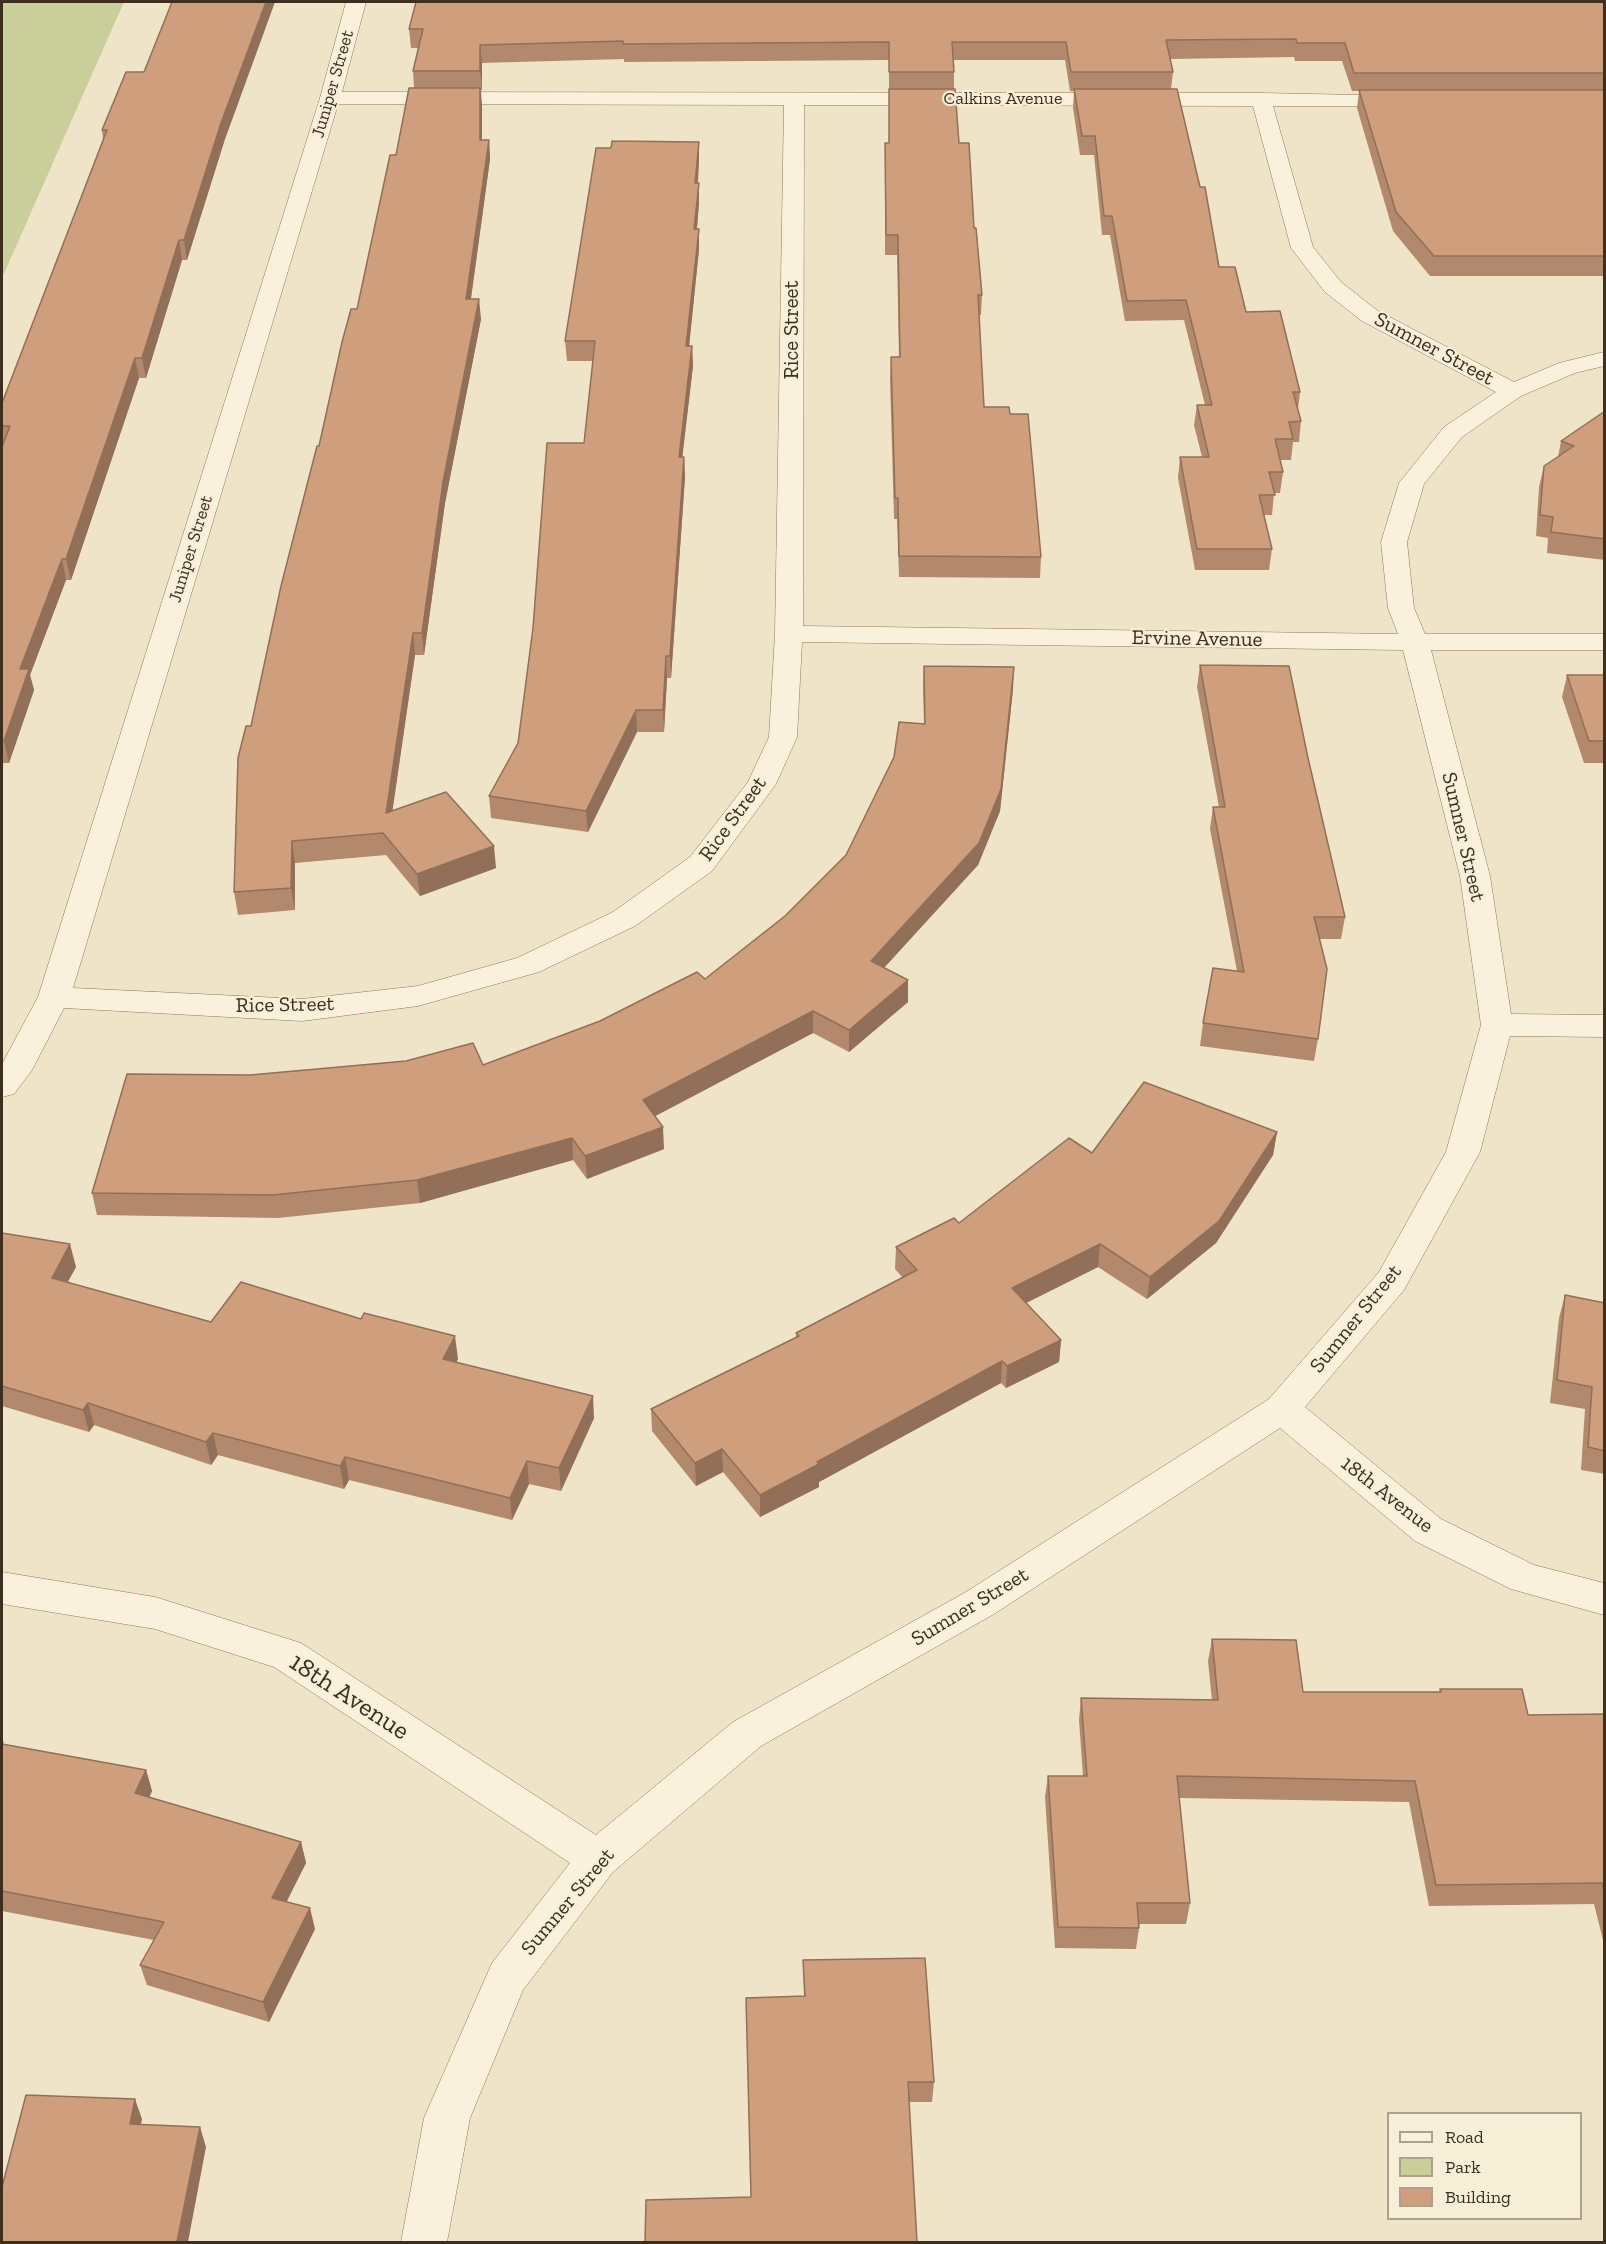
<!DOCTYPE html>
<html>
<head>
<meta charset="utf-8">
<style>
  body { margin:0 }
  #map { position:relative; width:1606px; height:2244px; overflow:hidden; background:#f0e4c8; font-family:"Zilla Slab",serif }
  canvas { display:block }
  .frame { position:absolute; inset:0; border:3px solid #3d2e20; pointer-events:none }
  .legend { position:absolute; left:1387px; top:2112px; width:195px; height:108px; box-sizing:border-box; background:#f7eed8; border:2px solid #ada18e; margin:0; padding:8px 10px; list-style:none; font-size:18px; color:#3d2e20 }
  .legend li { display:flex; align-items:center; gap:12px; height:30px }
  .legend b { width:30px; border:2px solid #ada18e }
</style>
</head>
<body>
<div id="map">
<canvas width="1606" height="2244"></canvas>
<div class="frame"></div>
<ul class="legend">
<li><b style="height:8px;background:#faf1dc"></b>Road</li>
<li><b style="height:16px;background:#c9cf9b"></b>Park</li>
<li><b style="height:16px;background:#cf9f7d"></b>Building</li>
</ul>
</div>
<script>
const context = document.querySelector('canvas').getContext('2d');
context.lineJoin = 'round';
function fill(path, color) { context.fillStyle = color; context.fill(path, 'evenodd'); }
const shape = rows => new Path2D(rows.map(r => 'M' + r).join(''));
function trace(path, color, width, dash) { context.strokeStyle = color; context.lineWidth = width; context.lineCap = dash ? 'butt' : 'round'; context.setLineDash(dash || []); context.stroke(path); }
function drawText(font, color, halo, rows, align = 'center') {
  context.font = font + ' "Zilla Slab",serif'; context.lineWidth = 4.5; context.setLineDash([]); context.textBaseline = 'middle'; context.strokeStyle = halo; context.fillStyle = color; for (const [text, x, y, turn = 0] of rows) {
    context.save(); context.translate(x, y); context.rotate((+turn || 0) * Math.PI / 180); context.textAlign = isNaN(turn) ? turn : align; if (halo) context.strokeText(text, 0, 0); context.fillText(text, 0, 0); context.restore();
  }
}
fill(shape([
  [2,2,124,2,2,278]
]), '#c9cf9b');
const minor = shape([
  [346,2,366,2,342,92,1261,93,1409,96,1412,100,1409,104,1402,106,1273,106,1313,247,1341,282,1378,311,1514,382,1559,363,1604,352,1604,366,1575,373,1521,396,1462,437,1424,484,1407,542,1414,608,1425,634,1604,634,1604,650,1431,650,1490,876,1511,1014,1604,1015,1604,1037,1510,1036,1480,1152,1409,1281,1404,1290,1305,1407,1441,1519,1534,1565,1604,1583,1604,1615,1511,1589,1415,1541,1280,1428,994,1614,761,1746,613,1872,523,1990,470,2118,447,2242,401,2242,424,2118,492,1963,570,1863,274,1667,155,1629,2,1604,2,1572,155,1597,301,1643,596,1835,733,1722,966,1592,1269,1399,1379,1272,1446,1152,1481,1025,1460,876,1403,650,802,642,797,737,776,784,712,871,635,926,539,972,418,1006,302,1021,64,1008,32,1070,14,1094,2,1097,2,1064,38,997,320,98,346,2],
  [338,104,784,105,775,634,769,737,748,782,690,857,613,912,517,958,418,986,302,999,73,988,338,104],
  [804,105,1253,106,1291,248,1325,292,1362,321,1496,392,1444,427,1399,483,1381,542,1388,608,1398,634,803,626,804,105]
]);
trace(minor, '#8d765c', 1);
fill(minor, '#faf1dc');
fill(shape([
  [1605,2,1605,276,1430,276,1393,231,1357,108,1359,91,1352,91,1342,61,1295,61,1294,57,1170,59,1173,72,1171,89,1219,267,1246,312,1300,392,1298,409,1301,421,1299,442,1293,442,1291,460,1280,460,1283,472,1280,493,1274,493,1272,515,1264,515,1272,549,1269,570,1195,570,1178,478,1180,457,1202,457,1194,425,1197,405,1205,405,1184,320,1125,321,1110,235,1102,235,1094,155,1080,155,1073,108,1074,91,1070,91,1065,60,954,60,954,89,959,143,974,228,982,295,981,315,979,315,984,407,1041,557,1040,578,899,577,897,519,894,519,890,378,891,357,899,357,897,255,885,255,885,143,889,143,889,60,624,62,624,59,482,63,482,90,481,90,482,107,482,140,489,140,490,159,471,299,481,319,445,503,424,655,415,655,392,811,496,868,420,896,386,855,295,863,295,910,238,915,234,892,251,726,319,446,357,309,396,155,414,88,413,71,418,48,411,48,409,29],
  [126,72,224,142,187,260,182,260,146,378,139,378,71,580,66,580,30,675,34,690,9,763,2,763,2,403,103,140,102,130],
  [699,142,699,161,698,183,699,183,699,203,697,229,699,229,699,249,689,346,692,346,693,366,682,457,684,457,685,477,671,678,667,678,664,732,637,732,588,832,491,818,489,796,518,743,584,443,593,361,567,361,565,341,611,148],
  [1605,411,1605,560,1547,553,1548,538,1536,536,1539,487,1544,466,1558,457,1561,441],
  [1200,665,1308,758,1345,917,1341,939,1319,939,1318,1039,1314,1061,1200,1046,1203,1023,1237,971,1210,829,1213,807,1219,807,1197,687],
  [924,666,1013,689,1000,811,978,865,884,968,908,980,908,1002,849,1052,813,1033,655,1116,664,1149,587,1179,573,1160,420,1203,278,1218,97,1215,92,1193,250,1075,483,1065,600,1021,705,979,785,916,846,855,924,724,923,687],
  [1567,675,1605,675,1605,763,1584,763,1562,697],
  [1277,1132,1273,1155,1216,1243,1147,1299,1098,1267,1026,1303,1061,1340,1059,1362,1006,1388,1001,1383,819,1482,819,1487,760,1517,723,1472,696,1486,652,1431,651,1409,796,1338,796,1333,903,1278,895,1269,896,1247,959,1223,1092,1153],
  [2,1233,76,1267,67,1282,211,1322,458,1359,456,1363,594,1418,561,1491,529,1484,512,1520,349,1480,344,1489,218,1455,211,1465,94,1425,89,1432,2,1406],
  [1565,1295,1605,1303,1605,1474,1581,1470,1585,1409,1550,1403,1559,1318],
  [1212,1639,1303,1692,1439,1692,1440,1689,1528,1715,1605,1714,1605,1940,1603,1940,1594,1904,1429,1906,1409,1802,1179,1798,1190,1903,1186,1924,1139,1924,1139,1928,1136,1949,1055,1948,1045,1797,1048,1776,1083,1776,1079,1720,1081,1698,1212,1700,1208,1661],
  [2,1742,3,1744,146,1770,152,1791,149,1797,301,1842,306,1863,286,1901,315,1929,269,2022,147,1985,140,1965,154,1940,2,1911],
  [803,1960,934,2082,932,2102,909,2102,751,2197,804,1996]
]), '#b2896c');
fill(shape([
  [266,2,275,2,224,142,187,260,184,240,221,123],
  [480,45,482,63,482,90,480,71],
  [480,88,482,107,482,159,480,140],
  [489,140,490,159,468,319,466,299],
  [699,142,699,161,696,203,695,183],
  [699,183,699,203,695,249,694,229],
  [699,229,699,249,687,366,686,346],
  [179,240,182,260,146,378,142,358],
  [479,299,481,319,445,503,424,655,422,633,443,482],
  [692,346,693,366,680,477,679,457],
  [135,358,139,378,71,580,66,559],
  [684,457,685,477,671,678,670,656],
  [62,559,66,580,30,675,34,690,9,763,4,741,20,669],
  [413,633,415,655,389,835,386,813],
  [666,656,667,678,664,732,663,710],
  [1014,667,1013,689,1000,811,978,865,870,983,871,961],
  [636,710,637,732,588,832,586,811],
  [292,841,295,863,295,910,291,888],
  [494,846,496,868,420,896,417,874],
  [908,980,908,1002,849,1052,849,1030],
  [813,1011,813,1033,644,1122,643,1100],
  [663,1127,664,1149,587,1179,585,1156],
  [1277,1132,1273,1155,1216,1243,1147,1299,1150,1277],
  [572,1138,573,1160,420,1203,417,1180],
  [70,1244,76,1267,58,1300,52,1278],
  [1100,1244,1098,1267,1010,1311,1012,1288],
  [455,1336,458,1359,446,1382,443,1359],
  [1061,1340,1059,1362,1006,1388,1007,1366],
  [1002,1361,1001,1383,819,1482,819,1487,760,1517,760,1495,817,1462],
  [593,1396,594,1418,561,1491,559,1468],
  [88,1403,94,1425,89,1432,83,1410],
  [213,1433,218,1455,211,1465,206,1442],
  [722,1449,723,1472,696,1486,695,1463],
  [345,1457,349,1480,344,1489,340,1466],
  [527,1461,529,1484,512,1520,510,1498],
  [146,1770,152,1791,142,1814,135,1793],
  [301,1842,306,1863,278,1919,272,1898],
  [310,1908,315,1929,269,2022,263,2002],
  [135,2099,142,2119,137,2144,130,2124],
  [200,2127,206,2147,188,2242,177,2242]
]), '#916f58');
const building = shape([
  [172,2,266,2,221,123,184,240,179,240,142,358,135,358,66,559,62,559,20,669,29,669,4,741,2,741,2,447,10,426,2,426,2,403,107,130,102,130,126,72,144,72,172,2],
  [416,2,1605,2,1605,73,1354,73,1345,43,1297,43,1296,39,1166,40,1173,72,1071,72,1066,42,952,42,954,72,889,72,889,42,623,44,623,41,480,45,480,71,413,71,423,29,409,29,416,2],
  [409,88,480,88,480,140,489,140,466,299,479,299,443,482,422,633,413,633,386,813,446,792,494,846,417,874,383,833,292,841,291,888,234,892,238,758,246,726,251,726,281,586,317,446,319,446,342,342,351,309,357,309,390,155,396,155,409,88],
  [889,89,955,89,959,143,969,143,974,228,976,228,982,295,978,295,984,407,1009,407,1010,414,1028,414,1041,557,899,556,898,498,895,498,891,357,900,357,898,235,886,235,885,143,889,143,889,89],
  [1074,89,1177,89,1200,187,1205,187,1219,267,1235,267,1246,312,1280,311,1300,392,1293,392,1301,421,1289,422,1293,439,1275,439,1283,472,1269,472,1275,495,1259,495,1272,549,1197,549,1180,457,1209,457,1197,405,1212,405,1186,300,1127,301,1112,216,1104,216,1095,136,1082,136,1074,89],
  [1359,90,1605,90,1605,256,1434,256,1396,212,1359,90],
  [612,141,699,142,695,183,699,183,694,229,699,229,686,346,692,346,679,457,684,457,670,656,666,656,663,710,636,710,586,811,489,796,518,743,533,628,547,443,584,443,595,341,565,341,596,148,611,148,612,141],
  [1605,411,1605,539,1551,532,1553,517,1540,515,1544,466,1574,446,1561,441,1605,411],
  [1200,665,1289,666,1308,758,1345,917,1314,917,1327,969,1318,1039,1203,1023,1213,968,1244,972,1213,807,1225,807,1200,665],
  [924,666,1014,667,1001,789,979,843,871,961,908,980,849,1030,813,1011,643,1100,663,1127,585,1156,572,1138,417,1180,273,1195,92,1193,127,1074,250,1075,406,1061,473,1043,483,1065,600,1021,697,972,705,979,785,916,846,855,894,757,899,722,925,724,924,666],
  [1567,675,1605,675,1605,741,1589,741,1567,675],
  [1144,1082,1277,1132,1219,1221,1150,1277,1100,1244,1012,1288,1061,1340,1007,1366,1002,1361,817,1462,819,1464,760,1495,722,1449,695,1463,651,1409,799,1336,796,1333,917,1270,896,1247,954,1218,959,1223,1069,1138,1092,1153,1144,1082],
  [2,1233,70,1244,52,1278,211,1322,241,1282,361,1319,364,1313,455,1336,443,1359,593,1396,559,1468,527,1461,510,1498,345,1457,340,1466,213,1433,206,1442,88,1403,83,1410,2,1386,2,1233],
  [1565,1295,1605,1303,1605,1451,1588,1447,1592,1387,1557,1380,1565,1295],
  [1212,1639,1296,1640,1303,1692,1441,1692,1440,1689,1522,1689,1528,1715,1605,1714,1605,1894,1602,1883,1436,1885,1415,1781,1177,1776,1190,1903,1137,1903,1139,1928,1058,1927,1048,1776,1087,1776,1081,1698,1218,1700,1212,1639],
  [2,1742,3,1742,2,1744,146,1770,135,1793,301,1842,272,1898,310,1908,263,2002,140,1965,164,1922,2,1891,2,1742],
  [925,1958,934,2082,908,2082,917,2242,645,2242,646,2200,751,2197,746,1998,805,1996,803,1960,925,1958],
  [26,2095,135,2099,130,2124,200,2127,177,2242,2,2242,2,2187,26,2095]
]);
fill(building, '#cf9f7d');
trace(building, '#916f58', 1.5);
drawText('18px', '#3d2e20', '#f7eed8', [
  ["Juniper Street",333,84,-74],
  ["Calkins Avenue",1003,99],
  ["Juniper Street",191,549,-73]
]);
drawText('21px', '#3d2e20', '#f7eed8', [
  ["Rice Street",792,330,-90],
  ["Sumner Street",1434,349,28],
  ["Ervine Avenue",1197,639,1],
  ["Rice Street",733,819,-54],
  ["Sumner Street",1463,837,77],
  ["Rice Street",285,1005,-1],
  ["Sumner Street",1356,1319,-51],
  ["18th Avenue",1387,1495,38],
  ["Sumner Street",970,1607,-31],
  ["Sumner Street",568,1902,-50]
]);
drawText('26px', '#3d2e20', '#f7eed8', [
  ["18th Avenue",349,1697,33]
]);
</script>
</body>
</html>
